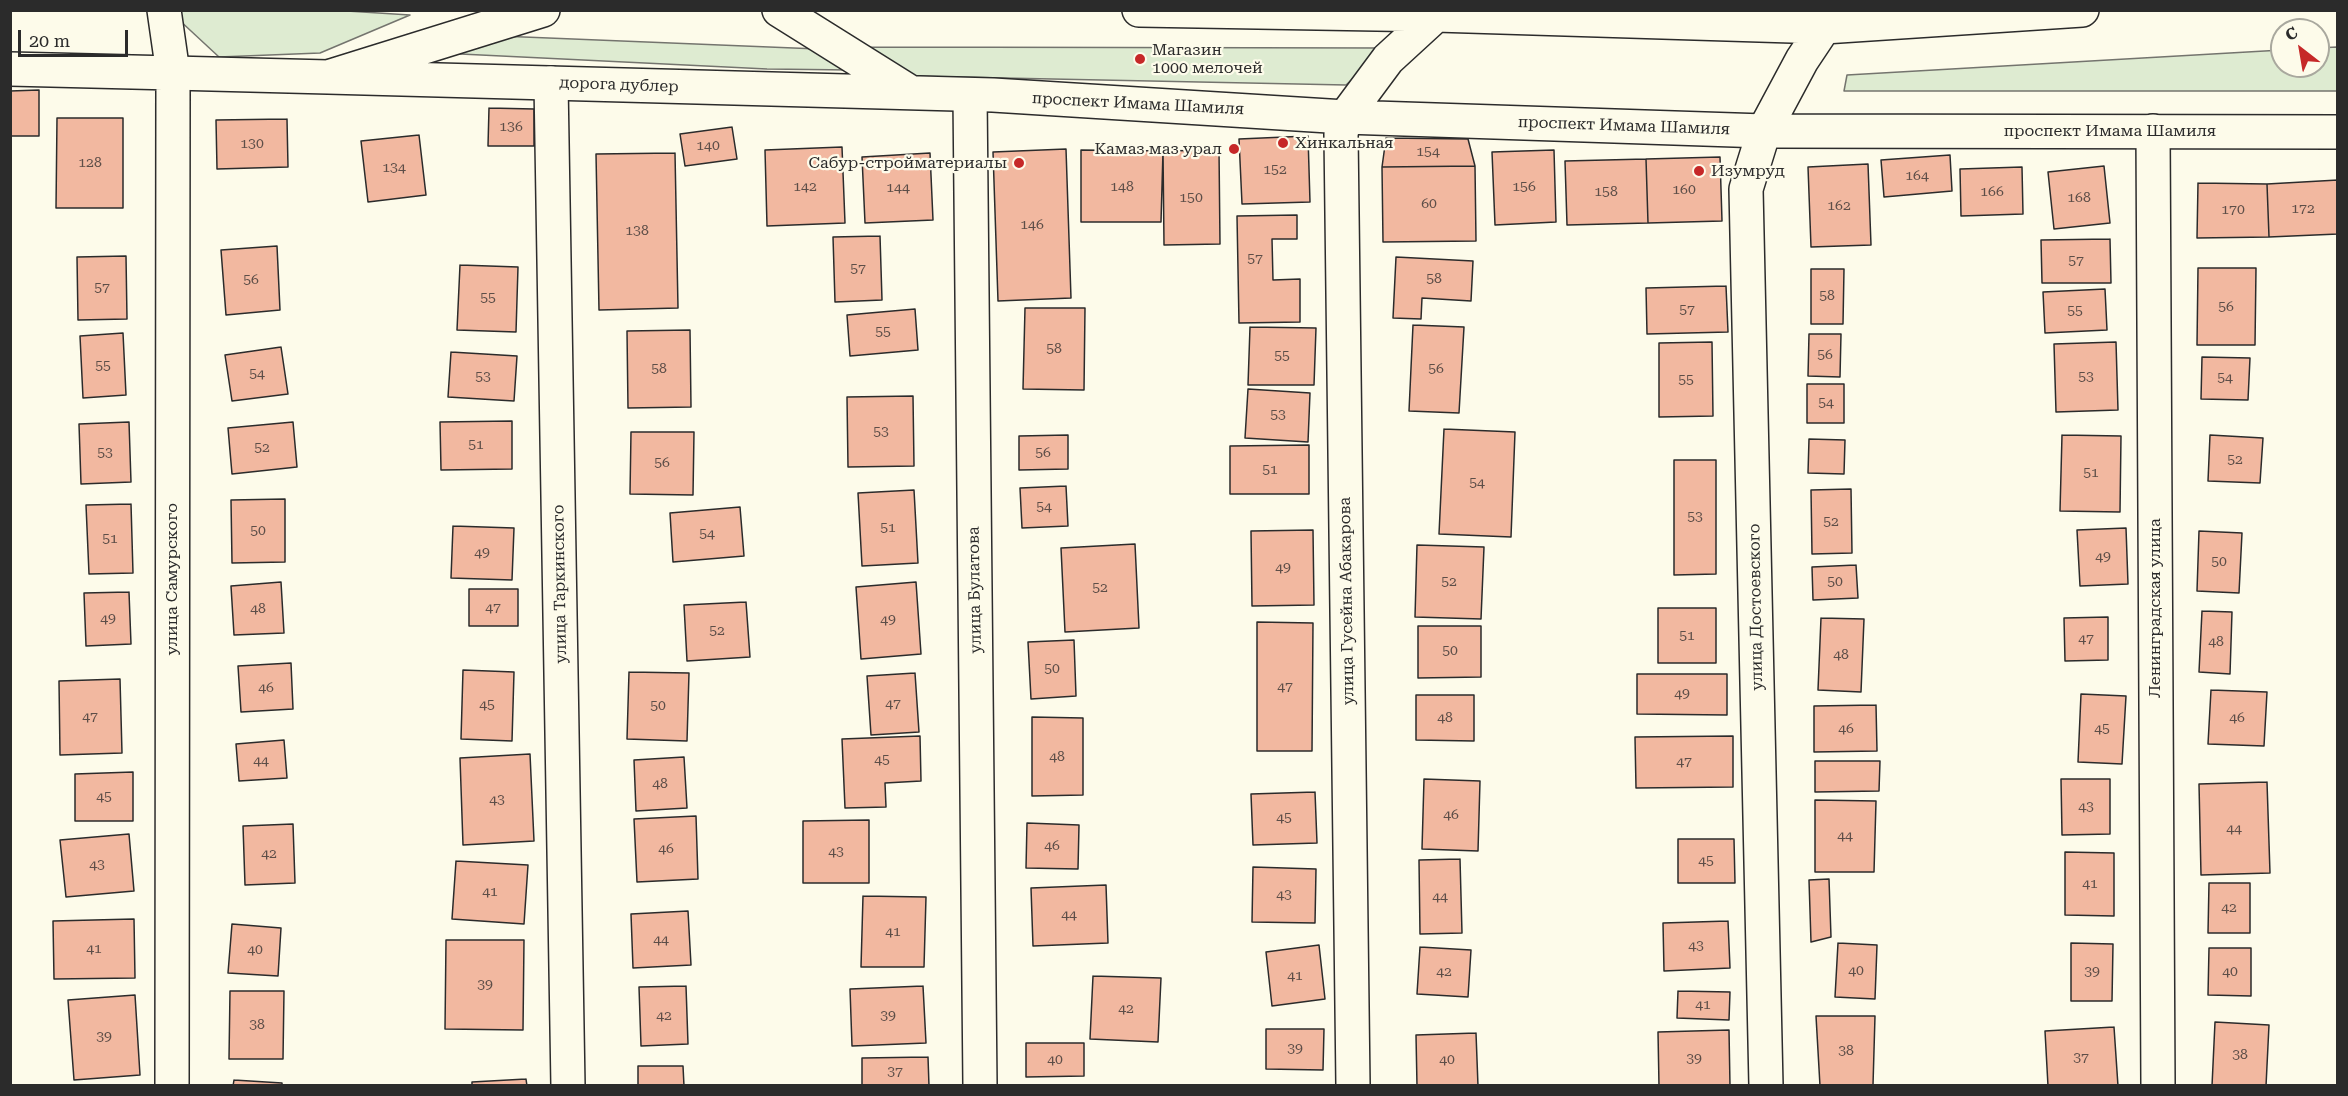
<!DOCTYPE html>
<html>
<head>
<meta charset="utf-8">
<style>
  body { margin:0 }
  #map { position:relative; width:2348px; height:1096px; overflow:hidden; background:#fdfbea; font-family:"Roboto Serif",serif }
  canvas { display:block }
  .frame { position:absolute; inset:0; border:12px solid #2b2b2b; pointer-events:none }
  .north { position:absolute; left:2270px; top:18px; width:60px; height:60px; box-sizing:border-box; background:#fdfbea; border:2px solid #a9a89e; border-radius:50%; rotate:329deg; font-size:16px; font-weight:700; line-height:24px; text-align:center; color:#2b2b2b }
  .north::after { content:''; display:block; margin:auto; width:21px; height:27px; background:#c62828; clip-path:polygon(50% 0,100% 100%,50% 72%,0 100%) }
  .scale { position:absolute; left:18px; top:30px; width:110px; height:27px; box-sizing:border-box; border:3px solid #2b2b2b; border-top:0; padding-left:8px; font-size:18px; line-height:21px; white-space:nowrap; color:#2b2b2b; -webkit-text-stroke:4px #fdfbea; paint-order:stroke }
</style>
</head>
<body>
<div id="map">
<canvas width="2348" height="1096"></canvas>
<div class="frame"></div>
<div class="north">С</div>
<div class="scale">20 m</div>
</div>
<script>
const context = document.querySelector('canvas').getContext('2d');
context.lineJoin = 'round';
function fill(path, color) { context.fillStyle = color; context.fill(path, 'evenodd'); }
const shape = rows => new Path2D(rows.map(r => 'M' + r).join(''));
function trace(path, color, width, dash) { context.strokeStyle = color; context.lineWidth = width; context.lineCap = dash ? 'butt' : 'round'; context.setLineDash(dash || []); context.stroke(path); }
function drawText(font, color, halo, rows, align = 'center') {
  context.font = font + ' "Roboto Serif",serif'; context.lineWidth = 4.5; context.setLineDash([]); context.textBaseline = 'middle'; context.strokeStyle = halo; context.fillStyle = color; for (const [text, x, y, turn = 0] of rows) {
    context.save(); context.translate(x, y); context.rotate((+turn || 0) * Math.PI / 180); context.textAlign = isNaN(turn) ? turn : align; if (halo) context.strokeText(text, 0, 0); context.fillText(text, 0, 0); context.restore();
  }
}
const green = shape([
  [180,10,331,10,410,15,320,53,219,57,177,18,180,10],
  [475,35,818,49,851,70,767,69,440,53,475,35],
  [857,47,1386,48,1346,85,905,76,857,47],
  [2337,47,2337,91,1844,91,1847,75,2282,50,2282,66,2318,66,2318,48,2337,47]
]);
fill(green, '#deebd1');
trace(green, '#74746e', 1.5);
const building = shape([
  [39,90,39,136,10,136,10,91,39,90],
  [489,108,534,109,534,146,488,146,489,108],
  [57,118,123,118,123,208,56,208,57,118],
  [287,119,288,167,217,169,216,120,287,119],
  [732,127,737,159,685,166,680,134,732,127],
  [419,135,426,195,368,202,361,141,419,135],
  [1308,136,1310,202,1242,204,1239,139,1308,136],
  [1386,138,1468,139,1475,166,1382,167,1386,138],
  [842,147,845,223,767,226,765,150,842,147],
  [1066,149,1071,298,998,301,993,152,1066,149],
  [1081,150,1163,151,1161,222,1081,222,1081,150],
  [1219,150,1220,244,1164,245,1163,151,1219,150],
  [1554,150,1556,222,1495,225,1492,152,1554,150],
  [675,153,678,308,599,310,596,154,675,153],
  [930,153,933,220,865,223,862,157,930,153],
  [1950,155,1952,191,1884,197,1881,160,1950,155],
  [1720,157,1722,221,1648,223,1646,159,1720,157],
  [1646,159,1648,223,1567,225,1565,161,1646,159],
  [1868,164,1871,245,1811,247,1808,167,1868,164],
  [1475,166,1476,241,1383,242,1382,167,1475,166],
  [2104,166,2110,223,2054,229,2048,172,2104,166],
  [2022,167,2023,214,1961,216,1960,169,2022,167],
  [2338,180,2338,234,2269,237,2267,184,2338,180],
  [2198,183,2267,184,2269,237,2197,238,2198,183],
  [1297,215,1297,239,1272,239,1273,280,1300,279,1300,322,1239,323,1237,216,1297,215],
  [880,236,882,300,835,302,833,237,880,236],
  [2110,239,2111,283,2042,283,2041,240,2110,239],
  [277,246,280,310,226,315,221,250,277,246],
  [126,256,127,319,78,320,77,257,126,256],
  [1396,257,1473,261,1471,301,1422,298,1421,319,1393,318,1396,257],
  [460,265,518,267,516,332,457,330,460,265],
  [2198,268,2256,268,2255,345,2197,345,2198,268],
  [1811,269,1844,269,1843,324,1811,324,1811,269],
  [1726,286,1728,332,1647,334,1646,288,1726,286],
  [2105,289,2107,330,2045,333,2043,292,2105,289],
  [1025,308,1085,308,1084,390,1023,389,1025,308],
  [915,309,918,350,850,356,847,315,915,309],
  [1413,325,1464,327,1459,413,1409,411,1413,325],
  [1250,327,1316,328,1314,385,1248,385,1250,327],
  [690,330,691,407,628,408,627,331,690,330],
  [123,333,126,395,83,398,80,336,123,333],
  [1809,334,1841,334,1840,377,1808,376,1809,334],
  [1712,342,1713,416,1659,417,1659,343,1712,342],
  [2116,342,2118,410,2056,412,2054,344,2116,342],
  [281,347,288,394,232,401,225,355,281,347],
  [451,352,517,356,514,401,448,397,451,352],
  [2202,357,2250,358,2248,400,2201,399,2202,357],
  [1807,384,1844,384,1844,423,1807,423,1807,384],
  [1248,389,1310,393,1308,442,1245,438,1248,389],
  [913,396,914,466,848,467,847,397,913,396],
  [512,421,512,469,441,470,440,422,512,421],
  [129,422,131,482,81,484,79,424,129,422],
  [293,422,297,467,232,474,228,428,293,422],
  [1444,429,1515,432,1511,537,1439,534,1444,429],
  [631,432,694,432,693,495,630,494,631,432],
  [1068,435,1068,469,1019,470,1019,436,1068,435],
  [2062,435,2121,436,2120,512,2060,511,2062,435],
  [2210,435,2263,438,2260,483,2208,481,2210,435],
  [1809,439,1845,440,1844,474,1808,473,1809,439],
  [1309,445,1309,494,1230,494,1230,446,1309,445],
  [1674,460,1716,460,1716,574,1674,575,1674,460],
  [1066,486,1068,526,1022,528,1020,488,1066,486],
  [1851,489,1852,553,1812,554,1811,490,1851,489],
  [914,490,918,563,862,566,858,493,914,490],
  [285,499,285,562,232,563,231,500,285,499],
  [131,504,133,573,89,574,86,505,131,504],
  [740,507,744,556,673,562,670,513,740,507],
  [453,526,514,528,512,580,451,578,453,526],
  [2126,528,2128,584,2080,586,2077,530,2126,528],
  [1313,530,1314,605,1252,606,1251,531,1313,530],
  [2199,531,2242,533,2239,593,2197,591,2199,531],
  [1135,544,1139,628,1065,632,1061,548,1135,544],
  [1417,545,1484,547,1481,619,1415,617,1417,545],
  [1856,565,1858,598,1813,600,1812,567,1856,565],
  [281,582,284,633,234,635,231,586,281,582],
  [916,582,921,654,861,659,856,587,916,582],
  [469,589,518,589,518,626,469,626,469,589],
  [129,592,131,644,86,646,84,593,129,592],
  [746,602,750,657,687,661,684,605,746,602],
  [1658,608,1716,608,1716,663,1658,663,1658,608],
  [2202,611,2232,612,2230,674,2199,672,2202,611],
  [2108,617,2108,660,2065,661,2064,618,2108,617],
  [1821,618,1864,619,1861,692,1818,690,1821,618],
  [1257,622,1313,623,1312,751,1257,751,1257,622],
  [1418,626,1481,626,1481,677,1418,678,1418,626],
  [1074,640,1076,696,1031,699,1028,642,1074,640],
  [291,663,293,709,241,712,238,666,291,663],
  [463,670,514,672,512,741,461,739,463,670],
  [629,672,689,673,687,741,627,739,629,672],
  [915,673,919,732,871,735,867,676,915,673],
  [1637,674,1727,674,1727,715,1637,714,1637,674],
  [120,679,122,753,60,755,59,681,120,679],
  [2211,690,2267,692,2264,746,2208,744,2211,690],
  [2081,694,2126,696,2122,764,2078,762,2081,694],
  [1416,695,1474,695,1474,741,1416,740,1416,695],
  [1876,705,1877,751,1814,752,1814,706,1876,705],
  [1032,717,1083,718,1083,795,1032,796,1032,717],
  [920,736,921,781,885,783,886,807,845,808,842,739,920,736],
  [1733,736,1733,787,1636,788,1635,737,1733,736],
  [284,740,287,778,239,781,236,744,284,740],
  [530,754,534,841,463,845,460,758,530,754],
  [684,757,687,808,636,811,634,760,684,757],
  [1815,761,1880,761,1879,791,1815,792,1815,761],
  [133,772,133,821,75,821,75,774,133,772],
  [1424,779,1480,781,1478,851,1422,849,1424,779],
  [2061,779,2110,779,2110,834,2062,835,2061,779],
  [2267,782,2270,873,2201,875,2199,784,2267,782],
  [1315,792,1317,843,1253,845,1251,794,1315,792],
  [1815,800,1876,801,1874,872,1815,872,1815,800],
  [696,816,698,879,637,882,634,819,696,816],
  [869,820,869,883,803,883,803,821,869,820],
  [1027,823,1079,825,1078,869,1026,868,1027,823],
  [293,824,295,883,245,885,243,826,293,824],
  [129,834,134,891,66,897,60,840,129,834],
  [1678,839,1734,839,1735,883,1678,883,1678,839],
  [2065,852,2114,853,2114,916,2065,915,2065,852],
  [1460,859,1462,933,1420,934,1419,860,1460,859],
  [456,861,528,865,524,924,452,919,456,861],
  [1253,867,1316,869,1315,923,1252,922,1253,867],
  [1829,879,1831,937,1811,942,1809,880,1829,879],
  [2209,883,2250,883,2250,933,2208,933,2209,883],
  [1106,885,1108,943,1033,946,1031,888,1106,885],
  [863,896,926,897,924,967,861,967,863,896],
  [688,911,691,965,633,968,631,914,688,911],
  [134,919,135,978,54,979,53,921,134,919],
  [1728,921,1730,968,1664,971,1663,923,1728,921],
  [232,924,281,928,278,976,228,973,232,924],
  [446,940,524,940,523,1030,445,1029,446,940],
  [1838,943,1877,945,1875,999,1835,997,1838,943],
  [2071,943,2113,944,2112,1001,2071,1001,2071,943],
  [1319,945,1325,999,1272,1006,1266,952,1319,945],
  [1420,947,1471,950,1468,997,1417,994,1420,947],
  [2209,948,2251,948,2251,996,2208,995,2209,948],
  [1093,976,1161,978,1158,1042,1090,1039,1093,976],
  [686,986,688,1044,641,1046,639,987,686,986],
  [923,986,926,1043,852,1046,850,989,923,986],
  [230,991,284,991,283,1059,229,1059,230,991],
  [1678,991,1730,992,1729,1020,1677,1018,1678,991],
  [135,995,140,1075,74,1080,68,1000,135,995],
  [1816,1016,1875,1016,1873,1085,1820,1086,1816,1016],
  [2215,1022,2269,1025,2266,1086,2212,1086,2215,1022],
  [2114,1027,2118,1086,2048,1086,2045,1031,2114,1027],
  [1266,1029,1324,1029,1323,1070,1266,1069,1266,1029],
  [1729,1030,1730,1086,1659,1086,1658,1032,1729,1030],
  [1476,1033,1478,1086,1417,1086,1416,1035,1476,1033],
  [1026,1043,1084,1043,1084,1076,1026,1077,1026,1043],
  [928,1057,929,1086,862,1086,862,1058,928,1057],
  [638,1066,683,1066,684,1086,638,1086,638,1066],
  [526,1079,527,1086,472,1086,472,1082,526,1079],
  [234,1080,282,1083,282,1086,233,1086,234,1080]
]);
fill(building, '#f2b8a0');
trace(building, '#2b2b2b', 1.5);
const minor = shape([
  [164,10,173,73,172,1086],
  [10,69,173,73],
  [551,83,568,1086],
  [970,95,980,1086],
  [1345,117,1341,134,1353,1086],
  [1764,131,1746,189,1766,1086],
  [2153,131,2158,1086]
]);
const major = shape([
  [779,10,910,92],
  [1139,10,1436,15,1824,27,2082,10],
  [173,73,328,77,543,10],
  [328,77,993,95,1345,117,1764,131,2338,132],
  [1345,117,1388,59,1436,15],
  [1764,131,1802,60,1824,27]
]);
trace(minor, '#2b2b2b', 36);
trace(major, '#2b2b2b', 36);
trace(minor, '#fdfbea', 33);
trace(major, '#fdfbea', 33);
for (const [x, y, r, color] of [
  [1140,59,6,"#c62828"],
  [1283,143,6,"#c62828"],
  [1234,149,6,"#c62828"],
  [1019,163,6,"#c62828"],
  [1699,171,6,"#c62828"]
]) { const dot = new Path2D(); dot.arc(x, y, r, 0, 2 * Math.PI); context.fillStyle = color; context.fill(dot); trace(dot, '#fdfbea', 2); }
drawText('14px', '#5d4e48', null, [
  ["136",511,127],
  ["130",252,144],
  ["140",708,146],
  ["154",1428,152],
  ["128",90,163],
  ["134",394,168],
  ["152",1275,170],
  ["164",1917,176],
  ["142",805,187],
  ["148",1122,187],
  ["156",1524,187],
  ["144",898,188],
  ["160",1684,190],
  ["158",1606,192],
  ["166",1992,192],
  ["150",1191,198],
  ["168",2079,198],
  ["60",1429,204],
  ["162",1839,206],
  ["172",2303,209],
  ["170",2233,210],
  ["146",1032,225],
  ["138",637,231],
  ["57",1255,259],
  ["57",2076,261],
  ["57",858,269],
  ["58",1434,279],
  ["56",251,280],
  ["57",102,288],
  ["58",1827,296],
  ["55",488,298],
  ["56",2226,307],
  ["57",1687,310],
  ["55",2075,311],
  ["55",883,332],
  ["58",1054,349],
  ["56",1825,355],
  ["55",1282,356],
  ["55",103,366],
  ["58",659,369],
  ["56",1436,369],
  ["54",257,374],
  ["53",483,377],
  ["53",2086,377],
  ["54",2225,378],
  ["55",1686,380],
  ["54",1826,403],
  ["53",1278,415],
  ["53",881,432],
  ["51",476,445],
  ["52",262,448],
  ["53",105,453],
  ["56",1043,453],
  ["52",2235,460],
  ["56",662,463],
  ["51",1270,470],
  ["51",2091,473],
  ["54",1477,483],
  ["54",1044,507],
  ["53",1695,517],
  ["52",1831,522],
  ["51",888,528],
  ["50",258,531],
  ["54",707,534],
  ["51",110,539],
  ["49",482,553],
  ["49",2103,557],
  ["50",2219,562],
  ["49",1283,568],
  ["52",1449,582],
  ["50",1835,582],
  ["52",1100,588],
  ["47",493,608],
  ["48",258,609],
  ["49",108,619],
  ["49",888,620],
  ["52",717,631],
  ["51",1687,636],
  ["47",2086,639],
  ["48",2216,642],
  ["50",1450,651],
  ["48",1841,655],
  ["50",1052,669],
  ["47",1285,687],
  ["46",266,688],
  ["49",1682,694],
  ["47",893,704],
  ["45",487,705],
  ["50",658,706],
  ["47",90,717],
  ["48",1445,718],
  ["46",2237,718],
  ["46",1846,729],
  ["45",2102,729],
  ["48",1057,757],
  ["45",882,760],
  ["44",261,761],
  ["47",1684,762],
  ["48",660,784],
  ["45",104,797],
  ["43",497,800],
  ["43",2086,807],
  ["46",1451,815],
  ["45",1284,818],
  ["44",2234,829],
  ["44",1845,836],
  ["46",1052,846],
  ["46",666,849],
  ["43",836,852],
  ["42",269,854],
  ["45",1706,861],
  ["43",97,865],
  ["41",2090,884],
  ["41",490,892],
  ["43",1284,895],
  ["44",1440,897],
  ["42",2229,908],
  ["44",1069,915],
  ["41",893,932],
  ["44",661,940],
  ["43",1696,946],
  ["41",94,949],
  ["40",255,950],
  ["40",1856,971],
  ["42",1444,972],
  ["39",2092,972],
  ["40",2230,972],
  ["41",1295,976],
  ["39",485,985],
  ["41",1703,1005],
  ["42",1126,1009],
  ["42",664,1016],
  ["39",888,1016],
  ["38",257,1025],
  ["39",104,1037],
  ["39",1295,1049],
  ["38",1846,1051],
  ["38",2240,1055],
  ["37",2081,1058],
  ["39",1694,1059],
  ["40",1055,1060],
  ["40",1447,1060],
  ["37",895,1072]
]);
drawText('16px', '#2b2b2b', '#fdfbea', [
  ["Магазин",1152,50],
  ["1000 мелочей",1152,68],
  ["Хинкальная",1295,143],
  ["Камаз маз урал",1222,149,"right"],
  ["Сабур-стройматериалы",1007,163,"right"],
  ["Изумруд",1711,171]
], 'left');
drawText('16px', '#2b2b2b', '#fdfbea', [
  ["дорога дублер",619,85,2],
  ["проспект Имама Шамиля",1138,104,3],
  ["проспект Имама Шамиля",1624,126,2],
  ["проспект Имама Шамиля",2110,131],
  ["улица Самурского",172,579,-90],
  ["улица Таркинского",560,584,-91],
  ["улица Булатова",975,590,-91],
  ["улица Гусейна Абакарова",1347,601,-91],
  ["улица Достоевского",1756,607,-91],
  ["Ленинградская улица",2155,608,-90]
]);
</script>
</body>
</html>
